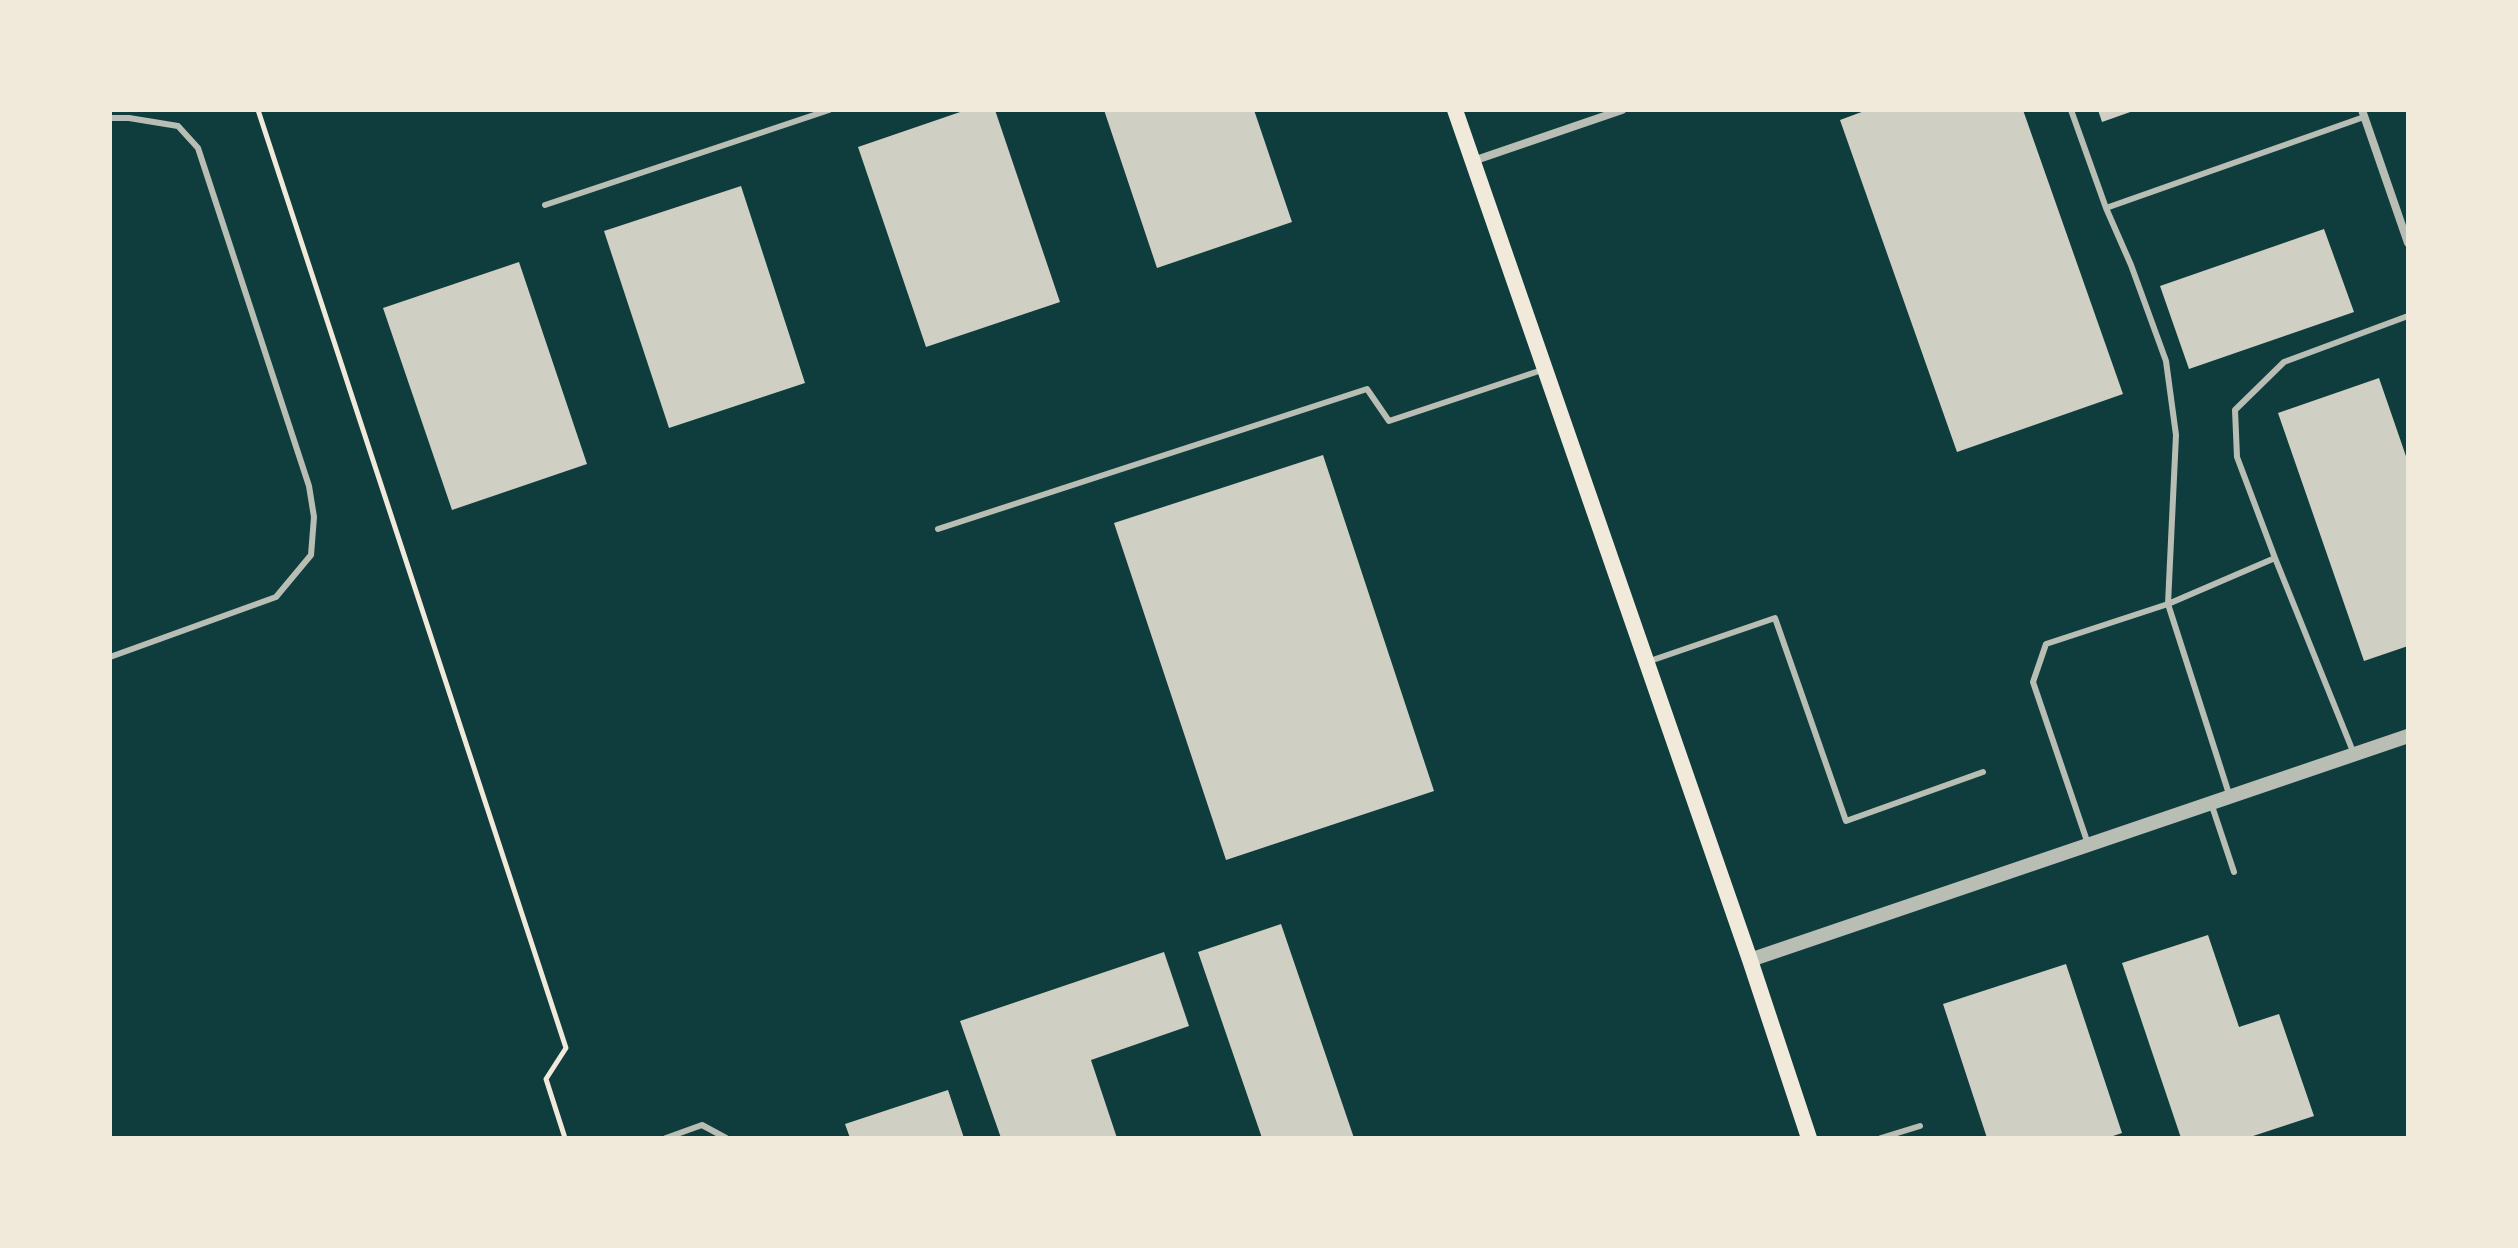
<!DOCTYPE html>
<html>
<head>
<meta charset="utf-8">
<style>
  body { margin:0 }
  #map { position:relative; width:2518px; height:1248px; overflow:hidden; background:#0f3d3e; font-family:"Public Sans",sans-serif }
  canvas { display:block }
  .frame { position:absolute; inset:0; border:112px solid #f1e9da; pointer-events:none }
</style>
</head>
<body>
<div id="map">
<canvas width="2518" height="1248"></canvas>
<div class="frame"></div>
</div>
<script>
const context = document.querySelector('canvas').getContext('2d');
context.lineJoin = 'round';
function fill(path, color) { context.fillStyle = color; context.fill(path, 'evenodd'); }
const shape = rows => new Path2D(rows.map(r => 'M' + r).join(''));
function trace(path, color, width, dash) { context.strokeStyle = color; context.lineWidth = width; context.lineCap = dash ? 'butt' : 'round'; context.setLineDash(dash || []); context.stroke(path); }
fill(shape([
  [966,110,995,110,1060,302,926,347,858,147],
  [1104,110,1254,110,1292,222,1157,268],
  [1867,110,2023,110,2123,394,1957,452,1840,120],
  [2098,110,2136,110,2102,122],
  [741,186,805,383,669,428,604,231],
  [2324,229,2354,312,2189,369,2160,286],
  [519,262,587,464,452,510,383,308],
  [2379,378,2408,462,2408,646,2364,661,2278,413],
  [1323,455,1434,791,1226,860,1114,523],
  [1281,924,1354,1138,1262,1138,1198,952],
  [2208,935,2239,1027,2279,1014,2314,1116,2247,1138,2181,1138,2122,963],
  [1164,952,1189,1026,1091,1060,1117,1138,1001,1138,960,1021],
  [2066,964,2122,1133,2107,1138,1987,1138,1943,1004],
  [948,1090,964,1138,850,1138,845,1124]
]), '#cfcfc3');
trace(shape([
  [258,110,566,1048,546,1079,565,1138]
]), '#f1e9da', 5);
trace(shape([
  [2071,110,2106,208,2131,265,2166,361,2176,435,2168,604,2229,794],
  [110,118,129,118,178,126,198,148,309,486,314,517,311,555,276,597,110,657],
  [545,205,829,110],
  [2106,208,2364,117],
  [938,529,1367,389,1389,421,1545,369],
  [2275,558,2354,754],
  [1647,662,1775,618,1846,821,1983,772],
  [2211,803,2234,872],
  [2088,844,2033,682,2046,644,2168,604,2275,558,2237,457,2235,410,2284,362,2408,316],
  [666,1138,702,1125,726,1138],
  [1881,1138,1920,1126]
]), '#b8beb3', 6);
trace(shape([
  [2362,110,2408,243],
  [1473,161,1622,110]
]), '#b8beb3', 8);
trace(shape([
  [1750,960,2408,736]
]), '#b8beb3', 14);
trace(shape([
  [1455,110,1750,960,1809,1138]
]), '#f1e9da', 16);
</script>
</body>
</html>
